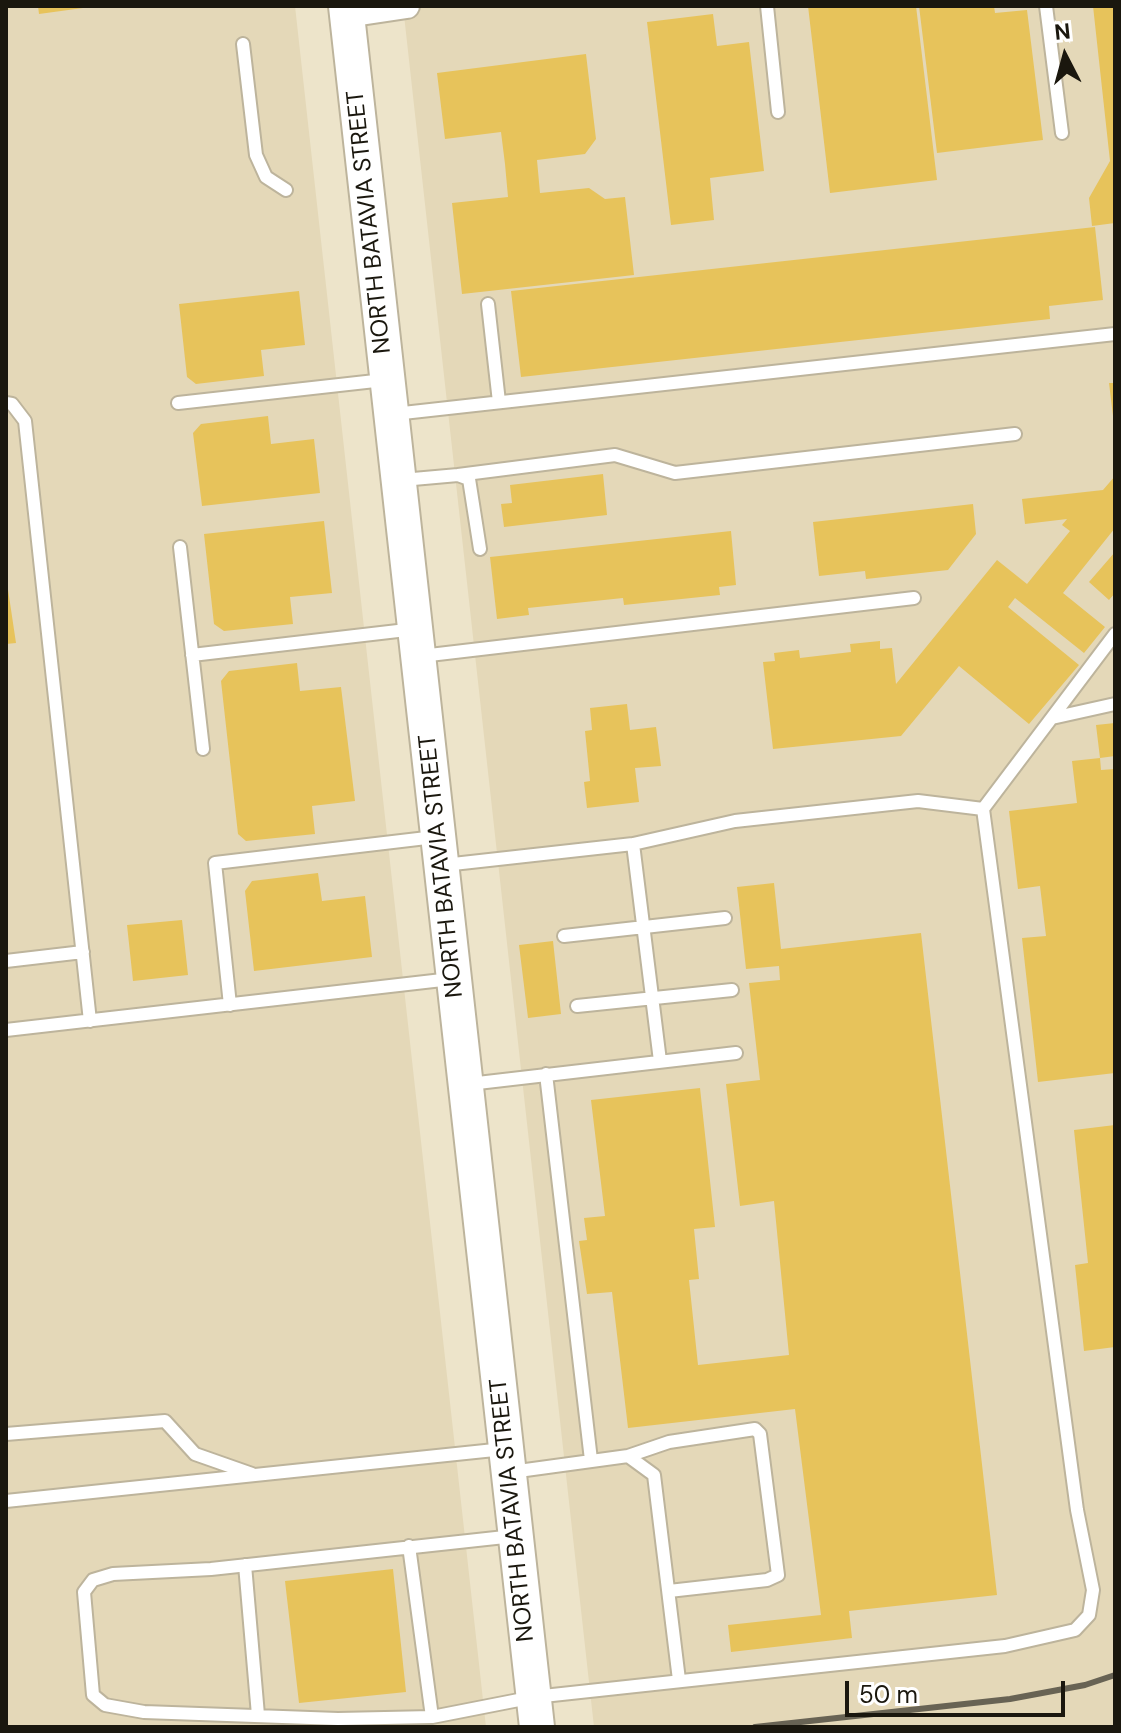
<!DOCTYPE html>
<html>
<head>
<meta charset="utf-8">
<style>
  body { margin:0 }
  #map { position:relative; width:1121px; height:1733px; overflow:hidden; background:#ede4ca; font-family:"DM Sans",sans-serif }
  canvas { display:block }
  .frame { position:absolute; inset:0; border:8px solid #1a170e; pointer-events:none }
  .north { position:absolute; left:1025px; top:16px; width:80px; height:80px; -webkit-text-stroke:6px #fff; paint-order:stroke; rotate:354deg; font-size:22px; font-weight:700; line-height:32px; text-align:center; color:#1a170e }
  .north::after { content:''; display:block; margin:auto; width:28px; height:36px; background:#1a170e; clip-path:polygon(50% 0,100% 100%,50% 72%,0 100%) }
  .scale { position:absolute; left:845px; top:1681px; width:220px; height:36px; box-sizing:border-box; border:4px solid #1a170e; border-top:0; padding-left:10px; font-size:24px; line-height:28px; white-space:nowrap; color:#1a170e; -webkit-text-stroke:6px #fff; paint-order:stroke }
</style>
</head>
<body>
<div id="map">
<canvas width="1121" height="1733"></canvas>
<div class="frame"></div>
<div class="north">N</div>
<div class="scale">50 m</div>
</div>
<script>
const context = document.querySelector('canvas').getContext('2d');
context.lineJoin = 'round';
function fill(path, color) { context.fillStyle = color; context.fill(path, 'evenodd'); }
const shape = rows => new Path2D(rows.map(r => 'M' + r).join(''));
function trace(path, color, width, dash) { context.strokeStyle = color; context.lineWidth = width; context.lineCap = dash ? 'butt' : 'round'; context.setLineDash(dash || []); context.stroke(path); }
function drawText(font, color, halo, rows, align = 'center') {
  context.font = font + ' "DM Sans",sans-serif'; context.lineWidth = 6; context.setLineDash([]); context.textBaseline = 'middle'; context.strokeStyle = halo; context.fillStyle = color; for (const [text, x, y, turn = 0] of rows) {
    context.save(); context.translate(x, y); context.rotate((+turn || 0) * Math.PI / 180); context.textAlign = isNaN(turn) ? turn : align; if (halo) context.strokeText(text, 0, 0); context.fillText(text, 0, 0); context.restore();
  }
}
fill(shape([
  [6,6,295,6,486,1727,6,1727],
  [403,6,1115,6,1115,1727,594,1727]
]), '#e4d8b8');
fill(shape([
  [38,6,83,6,83,8,39,14],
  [808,6,916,6,937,180,830,193],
  [919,6,994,6,995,13,1027,10,1043,140,937,153],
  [1093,6,1115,6,1115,223,1092,226,1089,198,1110,161],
  [713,14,717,46,749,42,764,171,710,178,714,220,671,225,647,22],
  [586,54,596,139,585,154,537,160,540,193,589,188,605,199,625,197,634,275,462,294,452,203,508,197,505,164,501,132,445,139,437,73],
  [1095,227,1103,300,1049,306,1050,319,521,377,511,291],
  [299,291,305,345,261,350,264,376,196,384,187,377,179,304],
  [1109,383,1115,383,1115,416,1113,416],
  [268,416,271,444,314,439,320,493,202,506,193,433,201,424],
  [603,474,607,515,504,527,501,504,512,503,510,485],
  [1115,476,1115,528,1063,593,1105,627,1084,653,1015,598,1008,607,1079,665,1029,724,959,666,901,736,773,749,763,662,775,661,774,653,799,650,800,658,851,652,850,644,880,641,880,649,892,648,896,684,997,560,1027,584,1070,531,1062,525,1067,519,1025,524,1022,499,1103,490],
  [973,504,976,534,948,570,866,579,865,571,819,576,813,522],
  [324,521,332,593,290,597,293,624,224,631,214,624,204,534],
  [731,531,736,585,719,587,720,595,624,605,623,598,528,608,529,615,497,619,490,557],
  [1115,552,1115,593,1109,600,1089,582],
  [6,576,16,643,6,644],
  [297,663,300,691,341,687,355,801,312,806,315,834,246,841,238,834,221,681,229,671],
  [627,704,630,730,656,727,661,766,635,768,639,802,587,808,584,782,590,781,585,731,592,730,590,708],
  [1115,723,1115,756,1100,758,1096,725],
  [1100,758,1101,770,1115,769,1115,1073,1038,1082,1022,938,1046,936,1040,886,1018,889,1009,811,1077,803,1072,761],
  [318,873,322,901,365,896,372,957,254,971,245,891,252,881],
  [774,883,781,949,921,933,997,1595,849,1611,852,1638,731,1652,728,1625,821,1615,795,1409,628,1428,612,1292,587,1294,579,1241,587,1240,584,1218,605,1216,591,1100,700,1088,715,1227,694,1229,699,1279,689,1280,698,1365,789,1355,774,1201,740,1206,726,1084,760,1080,749,983,780,980,779,966,746,969,737,887],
  [182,920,188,975,133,981,127,925],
  [553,941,561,1014,528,1018,519,945],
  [1115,1125,1115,1347,1084,1351,1075,1265,1088,1263,1074,1130],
  [393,1569,406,1692,299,1703,285,1581]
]), '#e7c35b');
const lane = shape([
  [767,6,778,112],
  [1046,6,1062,133],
  [243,44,256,155,266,177,286,190],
  [488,304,499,402],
  [6,403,12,404,25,421,90,1021],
  [178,403,384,380],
  [394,414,1115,334],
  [458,475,615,455,675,473,1015,434],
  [402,480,458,475,469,479,480,549],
  [180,547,203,749],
  [192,655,415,629],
  [421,656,914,598],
  [1052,718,1115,704],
  [633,844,660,1061],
  [444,865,633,844,735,821,918,801,983,809],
  [564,936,725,918],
  [6,961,83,952],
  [230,1005,215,863,435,837],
  [577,1006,732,990],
  [6,1030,451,979],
  [546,1074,591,1460],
  [469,1084,736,1053],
  [6,1434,165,1421,195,1454,252,1474],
  [628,1456,669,1442,755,1429,760,1434,778,1575,767,1580,669,1591],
  [511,1472,628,1456,654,1475,679,1680],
  [6,1501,504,1449],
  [514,1536,211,1569,113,1574,93,1580,84,1592,93,1695,105,1705,144,1712,338,1719,432,1717,534,1697,1005,1646,1075,1630,1089,1615,1093,1590,1077,1510,983,809,1115,634],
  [409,1546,432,1717],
  [245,1565,258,1715]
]);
const street = shape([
  [347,15,407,6]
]);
const secondary = shape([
  [346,6,537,1727]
]);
trace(lane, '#bdb49c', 16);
trace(street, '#bdb49c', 28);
trace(secondary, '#bdb49c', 38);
trace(lane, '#fff', 12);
trace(street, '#fff', 24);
trace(secondary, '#fff', 34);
trace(shape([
  [755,1727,1010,1699,1085,1685,1115,1675]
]), '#686354', 6);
drawText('24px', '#1a170e', '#fff', [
  ["NORTH BATAVIA STREET",370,222,-96],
  ["NORTH BATAVIA STREET",442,866,-96],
  ["NORTH BATAVIA STREET",513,1510,-96]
]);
</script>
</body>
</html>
